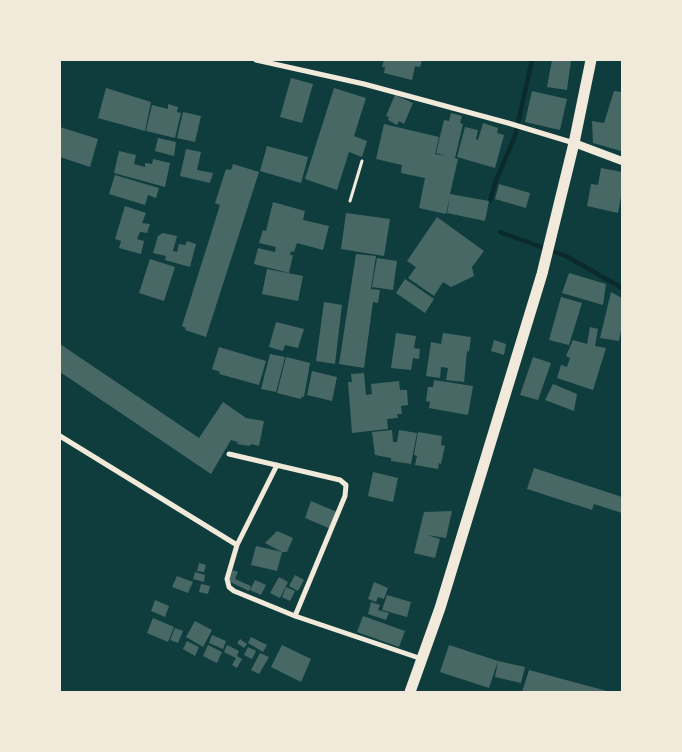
<!DOCTYPE html>
<html>
<head>
<meta charset="utf-8">
<style>
  body { margin:0 }
  #map { position:relative; width:682px; height:752px; overflow:hidden; background:#0f3d3e; font-family:"Source Sans 3",sans-serif }
  canvas { display:block }
  .frame { position:absolute; inset:0; border:61px solid #f1e9da; pointer-events:none }
</style>
</head>
<body>
<div id="map">
<canvas width="682" height="752"></canvas>
<div class="frame"></div>
</div>
<script>
const context = document.querySelector('canvas').getContext('2d');
context.lineJoin = 'round';
const shape = rows => new Path2D(rows.map(r => 'M' + r).join(''));
function trace(path, color, width, dash) { context.strokeStyle = color; context.lineWidth = width; context.lineCap = dash ? 'butt' : 'round'; context.setLineDash(dash || []); context.stroke(path); }
function fill(path, color) { context.fillStyle = color; context.fill(path, 'evenodd'); }
trace(shape([
  [490,201,495,183,515,136,532,60],
  [500,232,566,256,622,288]
]), '#0a2a2b', 4.5);
fill(shape([
  [384,60,422,60,420,67,415,66,412,80,384,73,385,67,382,67],
  [552,60,571,60,567,90,547,87],
  [291,78,313,84,302,123,280,117],
  [106,88,151,102,145,131,98,118],
  [334,88,366,98,354,136,367,141,362,157,349,152,337,190,305,179],
  [532,91,567,99,560,130,525,122],
  [614,91,622,92,621,151,593,143,592,121,604,123],
  [395,95,413,103,404,124,399,121,397,125,388,120,389,117,386,116],
  [168,104,178,107,177,112,181,113,175,138,146,131,152,105,168,109],
  [183,112,201,116,195,142,177,138],
  [451,113,462,116,460,123,463,124,455,158,458,159,450,194,489,201,485,221,447,213,450,196,446,214,419,208,425,178,401,173,402,165,376,159,384,124,439,137,435,154,446,156,436,153,444,120,449,121],
  [483,123,498,128,497,133,504,135,495,168,457,157,465,127,478,130,476,139,478,140],
  [60,127,98,139,90,167,60,157],
  [158,138,176,142,174,156,155,151],
  [267,146,308,157,301,183,260,171],
  [186,149,201,152,197,170,213,173,210,183,180,176],
  [119,151,136,155,134,164,145,167,145,163,152,164,153,159,170,163,165,187,114,173],
  [233,164,259,172,206,337,185,330,186,328,182,326,220,205,215,203,226,169,231,170],
  [601,168,622,172,622,191,618,213,587,206,591,184,598,185],
  [115,175,159,188,156,198,148,195,145,205,109,194],
  [499,184,530,193,526,208,495,199],
  [273,202,305,211,303,220,329,226,323,250,297,243,294,252,291,251,290,255,293,255,289,273,254,264,258,248,275,252,276,247,259,243,263,230,266,231],
  [125,206,146,213,142,223,150,224,147,233,140,232,137,239,144,241,141,254,119,248,121,241,115,239],
  [346,213,390,219,384,256,341,249],
  [437,217,484,251,472,267,474,276,451,287,443,282,434,296,408,278,416,267,407,261],
  [163,233,177,236,173,251,177,252,179,244,185,245,187,241,196,244,190,267,165,260,166,256,153,253,158,236],
  [356,254,376,256,371,289,380,290,378,303,373,302,364,368,339,364],
  [377,258,397,261,393,290,372,287],
  [150,259,175,267,164,301,139,293],
  [267,269,303,276,298,301,262,294],
  [569,273,606,284,603,305,562,293],
  [405,279,434,299,425,313,396,293],
  [611,292,622,298,622,326,619,341,600,338],
  [561,297,582,303,569,345,549,340],
  [324,302,342,305,335,364,316,361],
  [276,322,304,329,298,348,285,345,283,351,269,347],
  [590,327,598,329,595,346,606,348,593,390,557,378,561,365,567,367,570,358,566,356,573,340,587,344],
  [396,333,416,336,414,348,420,349,419,359,413,358,411,370,391,368],
  [443,333,471,337,469,352,467,351,464,382,446,380,448,368,441,367,440,378,426,376,431,342,441,344],
  [494,340,506,344,504,355,491,351],
  [60,344,199,438,223,402,246,418,264,421,259,446,251,444,250,446,237,444,238,442,231,440,211,474,60,372],
  [219,347,266,361,259,385,219,374,220,372,212,369],
  [270,354,285,357,276,392,261,389],
  [286,357,310,363,304,397,302,396,301,399,277,393],
  [533,357,551,363,538,400,520,395],
  [312,371,337,377,332,401,307,395],
  [364,373,366,395,372,394,371,384,399,381,400,390,407,390,408,405,401,406,402,414,397,414,398,418,387,419,388,429,352,433,348,382,352,382,351,374],
  [434,380,473,386,468,415,429,408,430,402,426,401,428,387,433,387],
  [553,384,577,394,574,411,545,400],
  [392,430,393,442,397,442,399,430,417,433,411,464,391,461,391,458,375,455,372,432],
  [418,432,442,436,441,445,445,446,441,464,439,463,438,469,415,465,417,456,414,455],
  [534,468,622,497,622,513,594,504,592,510,527,489],
  [373,472,398,478,393,502,368,496],
  [311,501,337,512,331,529,305,518],
  [452,511,446,538,427,535,440,539,435,558,414,553,424,512],
  [277,531,293,538,287,552,282,552,265,543],
  [256,546,282,552,277,571,251,565],
  [199,563,206,565,204,572,197,571],
  [233,570,238,572,235,579,251,586,249,591,228,581],
  [195,572,205,575,204,582,193,579],
  [295,575,304,580,298,591,289,586],
  [177,576,193,582,188,593,172,587],
  [279,577,288,582,280,598,270,593],
  [255,580,266,585,261,595,250,590],
  [374,582,388,588,384,599,378,597,376,602,368,599],
  [201,584,210,586,208,594,199,592],
  [286,587,295,591,290,601,282,597],
  [387,595,411,602,407,617,382,610],
  [155,600,169,606,165,617,151,611],
  [371,602,380,605,378,610,389,613,386,620,368,614],
  [363,616,405,631,399,647,357,632],
  [153,618,174,627,168,642,147,633],
  [195,621,212,630,203,647,186,637],
  [175,628,183,631,178,643,170,640],
  [212,635,226,641,223,649,209,643],
  [251,637,267,645,263,652,248,643],
  [240,639,247,644,244,648,237,643],
  [187,641,199,647,195,656,183,649],
  [208,645,222,652,217,663,203,656],
  [227,645,239,651,237,656,242,659,237,668,232,665,236,658,224,652],
  [282,645,311,659,301,682,271,667],
  [449,645,498,661,489,688,440,672],
  [248,647,256,651,252,659,244,655],
  [260,653,269,657,259,674,251,670],
  [498,661,525,667,521,683,495,677],
  [529,670,607,691,607,692,522,692]
]), '#486865');
trace(shape([
  [350,201,362,161]
]), '#f1e9da', 3);
trace(shape([
  [256,60,364,84,508,123,574,143],
  [60,436,237,545],
  [229,454,340,480,346,485,345,496,295,616],
  [277,465,237,545,227,579,229,587,234,591,295,616,422,659]
]), '#f1e9da', 5);
trace(shape([
  [574,143,622,161]
]), '#f1e9da', 8);
trace(shape([
  [410,692,440,608,542,274,574,143,591,60]
]), '#f1e9da', 11);
</script>
</body>
</html>
